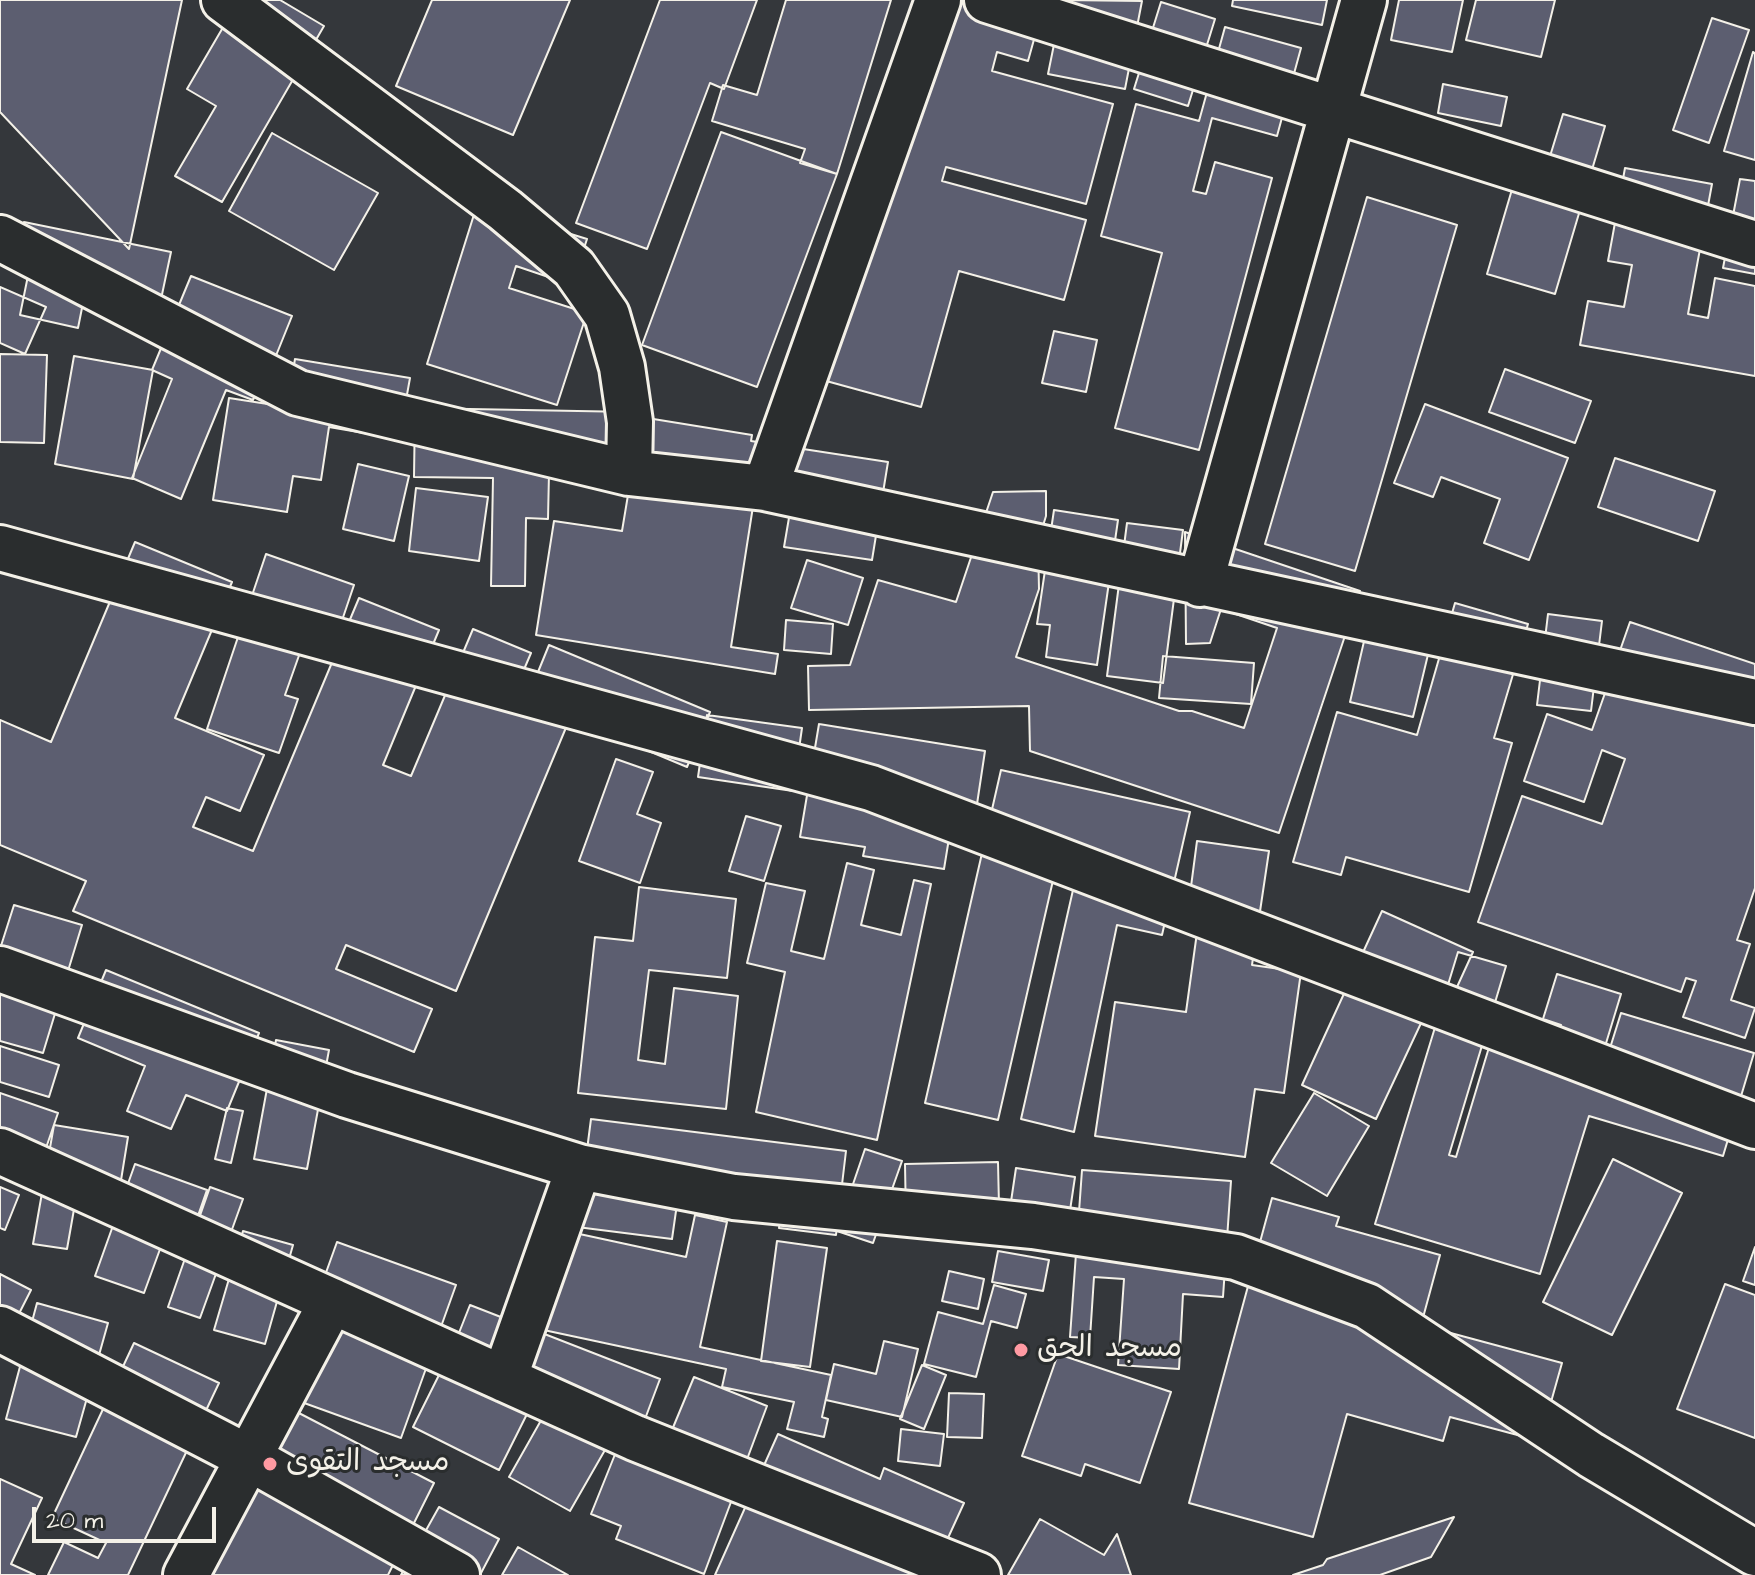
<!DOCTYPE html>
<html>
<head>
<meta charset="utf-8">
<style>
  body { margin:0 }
  #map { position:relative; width:1755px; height:1575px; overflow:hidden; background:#34373b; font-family:"Architects Daughter",sans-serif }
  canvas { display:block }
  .scale { position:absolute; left:32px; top:1507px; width:184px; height:36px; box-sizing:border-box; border:4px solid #f4f1e8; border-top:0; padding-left:10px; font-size:24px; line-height:28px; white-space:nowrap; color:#f4f1e8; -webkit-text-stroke:6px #2a2d2e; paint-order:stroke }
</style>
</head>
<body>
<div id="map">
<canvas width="1755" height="1575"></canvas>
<div class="scale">20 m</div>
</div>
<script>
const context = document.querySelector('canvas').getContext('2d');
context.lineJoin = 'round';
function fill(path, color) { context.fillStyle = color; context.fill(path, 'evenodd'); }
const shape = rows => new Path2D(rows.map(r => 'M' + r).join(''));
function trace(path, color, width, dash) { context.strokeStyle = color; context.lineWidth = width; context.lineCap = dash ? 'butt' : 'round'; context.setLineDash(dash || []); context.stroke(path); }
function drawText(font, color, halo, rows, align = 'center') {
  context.font = font + ' "Architects Daughter","Playpen Sans Arabic",sans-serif'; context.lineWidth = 6; context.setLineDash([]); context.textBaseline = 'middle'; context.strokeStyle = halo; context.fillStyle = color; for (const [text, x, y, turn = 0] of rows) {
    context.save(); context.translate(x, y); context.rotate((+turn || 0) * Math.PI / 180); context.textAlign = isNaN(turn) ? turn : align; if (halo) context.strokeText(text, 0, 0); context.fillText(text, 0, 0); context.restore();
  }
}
const building = shape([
  [0,0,182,0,129,249,0,112,0,0],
  [239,0,280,0,324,26,222,202,175,176,216,106,187,89,239,0],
  [432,0,570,0,513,135,396,86,432,0],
  [660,0,757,0,724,89,710,83,647,249,576,223,660,0],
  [786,0,891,0,837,174,800,163,805,149,712,121,723,85,757,95,786,0],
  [924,0,1045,0,1028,61,997,52,992,71,1113,104,1086,204,946,167,942,181,1086,220,1064,300,959,271,921,407,819,379,924,0],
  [1063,0,1142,1,1125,89,1048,74,1063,0],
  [1233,0,1327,0,1322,25,1232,6,1233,0],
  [1399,0,1463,0,1452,52,1391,40,1399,0],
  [1476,0,1555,0,1541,57,1466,40,1476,0],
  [1161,2,1215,19,1188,106,1134,89,1161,2],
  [1712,18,1749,30,1709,143,1673,130,1712,18],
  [1225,27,1301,48,1277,136,1212,118,1193,191,1206,194,1215,162,1272,178,1199,450,1115,428,1162,253,1101,236,1136,104,1199,121,1225,27],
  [1753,52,1755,53,1755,160,1724,151,1753,52],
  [1443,84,1507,97,1501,126,1438,113,1443,84],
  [1563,114,1605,126,1555,294,1487,274,1521,159,1547,166,1563,114],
  [721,132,837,174,757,387,642,345,721,132],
  [272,133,378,193,334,270,229,211,272,133],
  [1625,168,1712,184,1688,314,1708,318,1715,278,1755,286,1755,376,1580,345,1588,301,1624,307,1632,265,1608,261,1625,168],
  [1740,179,1755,181,1755,274,1723,268,1740,179],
  [1367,197,1457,225,1355,571,1265,544,1367,197],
  [477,205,587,239,572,285,516,266,509,288,587,313,557,405,427,364,477,205],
  [24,222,171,252,160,304,86,288,78,328,20,315,32,256,17,253,24,222],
  [191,276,292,316,273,363,269,362,253,400,226,390,181,499,132,478,172,379,152,370,191,276],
  [0,287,46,307,25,354,0,343,0,287],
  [1054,331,1097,340,1086,392,1042,383,1054,331],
  [0,354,47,355,44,443,0,442,0,354],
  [74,356,153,370,133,479,55,464,74,356],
  [295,359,410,378,399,439,329,427,321,480,293,476,287,512,213,500,229,398,287,407,295,359],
  [1505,369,1591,401,1575,443,1489,412,1505,369],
  [1425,404,1568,458,1529,560,1484,543,1500,499,1441,477,1433,497,1394,483,1425,404],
  [415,408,632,412,632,475,549,473,548,519,526,518,525,586,491,586,493,478,414,477,415,408],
  [641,417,752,435,751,441,888,462,872,560,784,547,791,506,754,500,731,647,778,654,775,674,536,635,554,521,622,531,641,417],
  [1615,458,1715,491,1698,541,1598,507,1615,458],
  [358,464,409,476,394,541,343,529,358,464],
  [416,488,488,497,479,561,409,551,416,488],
  [1046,491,1046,516,1038,542,1039,589,1016,657,1179,711,1192,711,1244,728,1277,628,1221,609,1210,643,1186,644,1185,532,1360,591,1279,833,1030,751,1029,706,809,710,808,666,850,665,878,580,956,602,993,492,1046,491],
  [1054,510,1118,520,1097,665,1046,657,1050,625,1037,624,1054,510],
  [1127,523,1183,530,1163,683,1107,676,1127,523],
  [135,542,232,582,175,718,264,755,240,811,206,797,193,827,253,851,359,598,439,630,383,765,411,776,473,629,531,653,514,693,527,699,549,645,710,712,687,767,570,718,456,991,346,945,336,969,432,1009,414,1052,73,911,86,881,0,845,0,720,51,742,135,542],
  [266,554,354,585,330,656,302,647,285,695,298,699,279,753,207,729,266,554],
  [807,560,863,578,848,625,791,608,807,560],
  [1374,598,1438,613,1413,717,1350,702,1374,598],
  [1455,603,1528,624,1494,738,1512,743,1469,892,1346,857,1341,875,1293,862,1337,712,1417,735,1455,603],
  [1548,614,1602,621,1591,711,1537,705,1548,614],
  [786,620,833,624,831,654,784,650,786,620],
  [1630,622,1755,664,1755,888,1737,940,1750,944,1731,1000,1755,1008,1745,1038,1683,1017,1696,981,1686,978,1681,992,1478,922,1522,796,1602,824,1625,759,1602,750,1584,802,1524,781,1547,714,1592,730,1630,622],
  [1163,656,1254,663,1251,704,1159,698,1163,656],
  [707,715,802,728,793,791,698,777,707,715],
  [819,724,985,751,974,824,952,820,944,869,863,856,865,847,800,837,819,724],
  [616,759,653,772,637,814,661,823,640,883,579,861,616,759],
  [1001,770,1190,812,1162,935,1117,925,1074,1132,1021,1119,1078,868,1057,863,998,1120,925,1103,1001,770],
  [746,816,781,826,764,881,729,871,746,816],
  [1197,841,1269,851,1252,965,1301,972,1284,1093,1255,1089,1245,1157,1095,1136,1115,1002,1186,1012,1199,918,1187,917,1197,841],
  [847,863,874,870,861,925,901,935,914,880,931,884,877,1140,756,1112,785,972,747,963,766,883,805,891,791,951,824,959,847,863],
  [639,887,736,899,727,978,649,970,638,1060,665,1064,674,988,738,996,726,1109,578,1093,595,937,633,941,639,887],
  [14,905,82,925,43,1053,0,1041,0,949,14,905],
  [1382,911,1473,952,1446,1011,1430,1004,1376,1119,1302,1085,1382,911],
  [1458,952,1506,966,1449,1155,1456,1157,1490,1044,1549,1063,1561,1025,1543,1019,1557,974,1621,994,1600,1063,1605,1064,1621,1013,1754,1053,1723,1156,1589,1116,1540,1274,1375,1224,1458,952],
  [106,970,259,1033,227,1111,186,1095,171,1129,127,1111,145,1066,78,1038,106,970],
  [276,1040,329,1050,307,1169,254,1159,276,1040],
  [0,1046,59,1065,49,1097,0,1082,0,1046],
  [0,1093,58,1113,35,1180,0,1168,0,1093],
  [1314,1093,1369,1126,1327,1196,1271,1163,1314,1093],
  [227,1108,243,1111,231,1163,215,1159,227,1108],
  [591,1119,846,1151,836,1235,779,1228,781,1210,678,1197,672,1239,577,1227,591,1119],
  [54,1125,128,1137,117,1205,76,1198,67,1249,33,1244,54,1125],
  [865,1149,902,1161,873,1243,837,1231,865,1149],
  [1613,1159,1682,1193,1612,1335,1543,1302,1613,1159],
  [998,1162,999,1206,906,1221,905,1164,998,1162],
  [135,1164,207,1190,186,1250,163,1241,144,1293,95,1276,135,1164],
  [1016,1168,1075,1177,1065,1244,1006,1235,1016,1168],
  [1082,1170,1231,1181,1223,1297,1183,1294,1179,1369,1118,1365,1124,1279,1094,1277,1090,1338,1070,1337,1082,1170],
  [0,1187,19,1195,5,1230,0,1228,0,1187],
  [210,1187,243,1199,200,1318,168,1307,210,1187],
  [1272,1198,1339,1217,1336,1226,1440,1255,1421,1325,1562,1363,1540,1441,1450,1417,1443,1441,1347,1414,1313,1537,1189,1503,1272,1198],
  [695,1215,727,1222,700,1347,831,1375,822,1417,828,1419,824,1437,787,1429,794,1402,722,1387,726,1369,539,1329,561,1230,686,1257,695,1215],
  [243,1231,293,1245,265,1344,214,1330,243,1231],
  [777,1241,827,1248,810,1367,761,1361,777,1241],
  [337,1242,456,1285,401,1438,282,1395,337,1242],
  [1755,1247,1755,1285,1743,1281,1755,1247],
  [998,1251,1049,1260,1043,1291,992,1282,998,1251],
  [949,1271,984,1279,978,1309,942,1301,949,1271],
  [0,1274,31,1290,0,1351,0,1274],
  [1725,1284,1755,1295,1755,1438,1677,1409,1725,1284],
  [994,1285,1026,1294,1017,1328,991,1321,976,1377,924,1364,938,1312,983,1324,994,1285],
  [37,1303,108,1323,76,1437,6,1419,37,1303],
  [470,1305,660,1379,642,1427,451,1353,470,1305],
  [884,1341,918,1349,902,1417,826,1400,834,1364,876,1374,884,1341],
  [134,1343,219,1383,128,1575,48,1575,64,1542,98,1558,106,1543,52,1518,134,1343],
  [1058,1354,1171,1392,1140,1483,1085,1464,1081,1476,1022,1456,1058,1354],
  [446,1361,532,1404,499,1470,413,1427,446,1361],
  [922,1365,946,1375,924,1429,900,1419,922,1365],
  [694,1377,767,1406,704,1574,616,1539,621,1526,591,1514,622,1437,662,1454,694,1377],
  [949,1393,984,1394,982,1438,947,1437,949,1393],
  [266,1396,434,1483,388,1575,175,1575,266,1396],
  [548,1408,609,1443,570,1511,509,1477,548,1408],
  [901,1429,944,1434,940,1466,898,1461,901,1429],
  [778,1434,880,1479,884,1468,964,1503,931,1575,715,1575,778,1434],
  [0,1479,42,1498,11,1564,35,1575,0,1575,0,1479],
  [439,1507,499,1539,480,1575,401,1575,439,1507],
  [1454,1517,1431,1557,1380,1575,1293,1575,1323,1565,1327,1559,1454,1517],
  [1040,1519,1104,1555,1117,1534,1131,1575,1008,1575,1040,1519],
  [518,1547,568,1575,502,1575,518,1547]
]);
fill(building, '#5c5e70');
trace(building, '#f4f1e8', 2);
const street = shape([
  [224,0,505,210,574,268,607,315,622,367,630,422,629,473],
  [987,0,1755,244],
  [0,238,298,393,629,473,765,488,1755,702],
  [765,488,938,0],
  [0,548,871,788,1755,1126],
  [1200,584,1364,0],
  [0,969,347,1095,579,1167,734,1197,1033,1226,1236,1257,1367,1306,1591,1455,1755,1553],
  [0,1151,635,1438,978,1575],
  [0,1329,251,1459,457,1575],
  [504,1379,579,1167],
  [186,1575,332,1301]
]);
trace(street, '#f4f1e8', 50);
trace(street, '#2a2d2e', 44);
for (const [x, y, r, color] of [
  [1021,1350,8,"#ff9aa2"],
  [270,1464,8,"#ff9aa2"]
]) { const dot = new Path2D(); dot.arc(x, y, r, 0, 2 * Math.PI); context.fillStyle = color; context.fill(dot); trace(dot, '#2a2d2e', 3); }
drawText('30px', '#f4f1e8', '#2a2d2e', [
  ["مسجد الحق",1037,1350],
  ["مسجد التقوى",286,1464]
], 'left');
</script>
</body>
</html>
